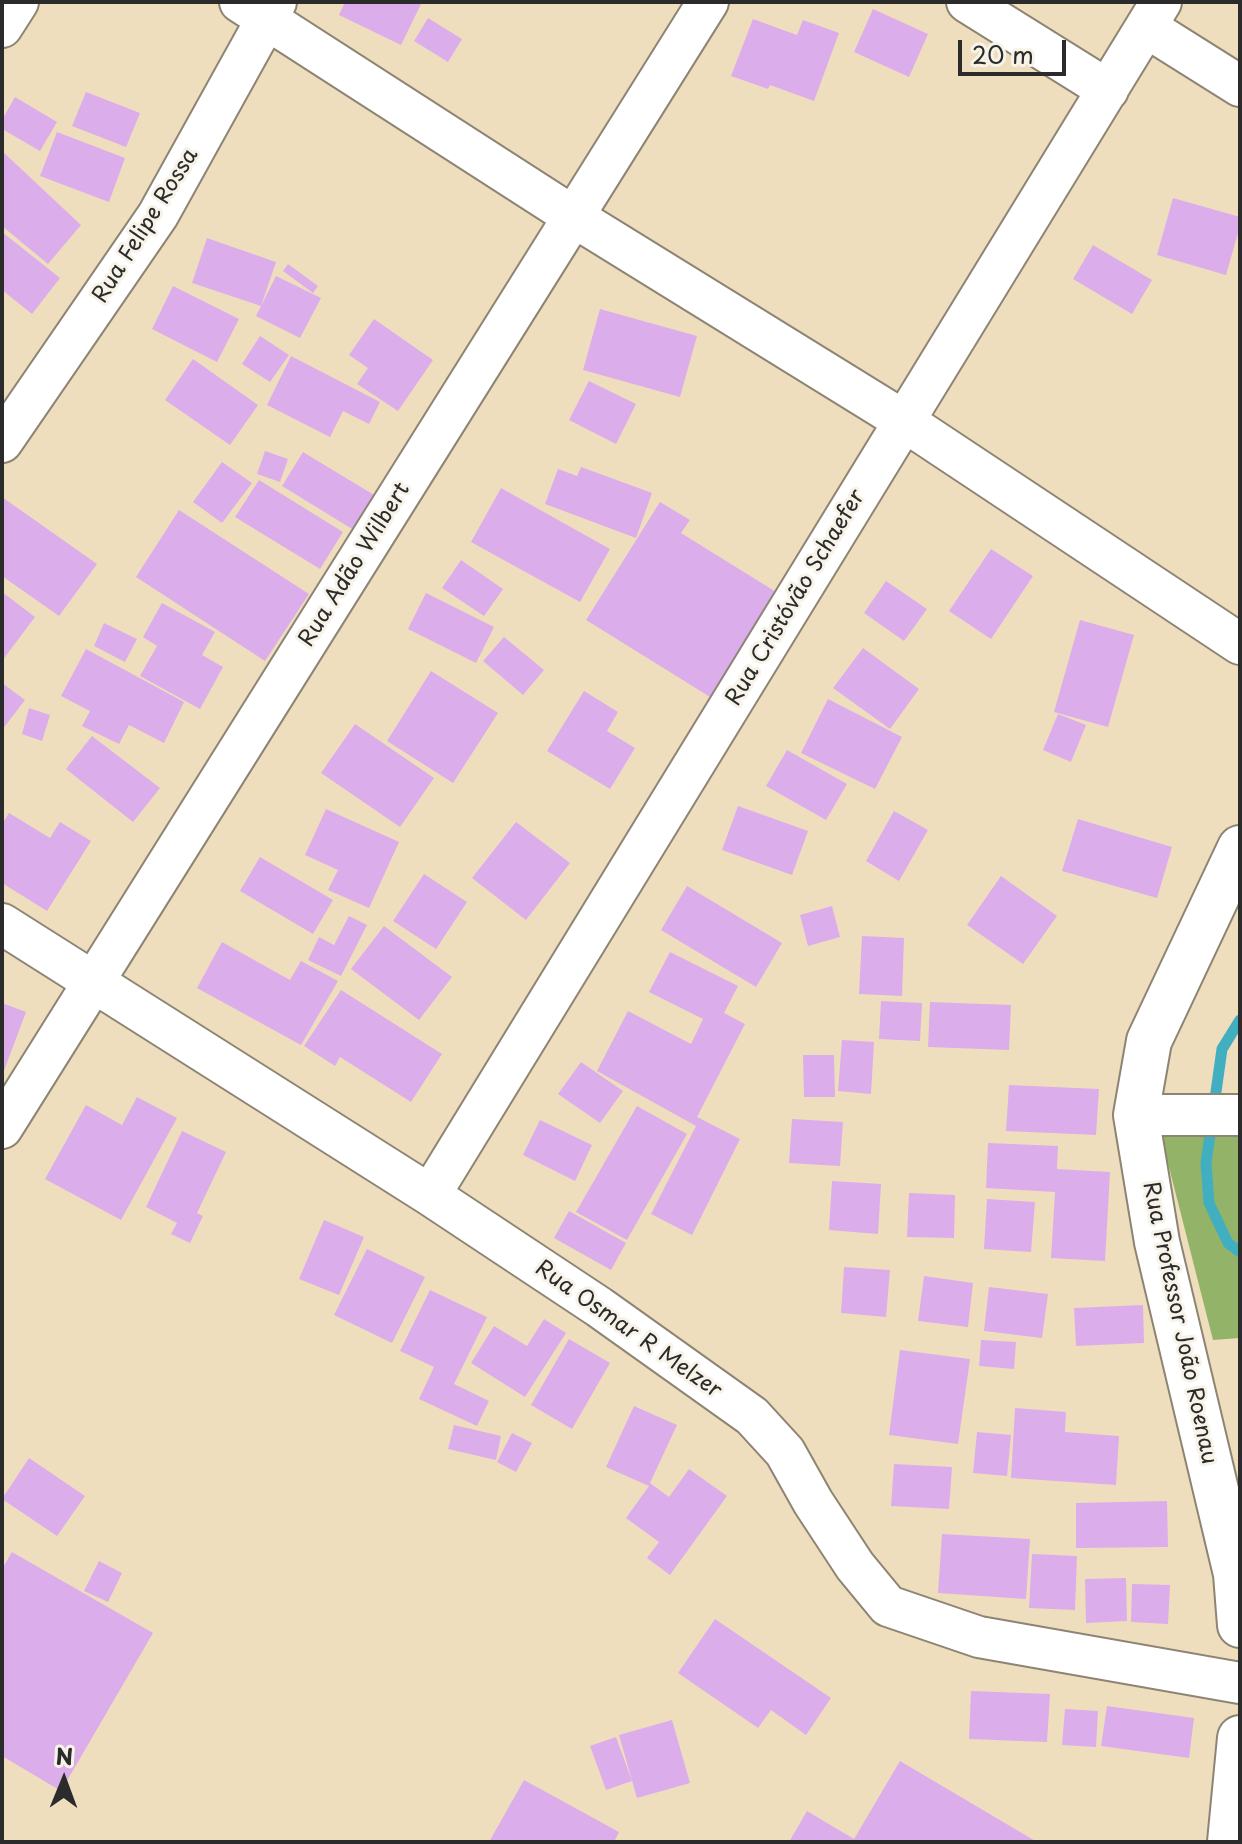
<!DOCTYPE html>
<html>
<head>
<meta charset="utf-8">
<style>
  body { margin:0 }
  #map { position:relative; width:1242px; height:1844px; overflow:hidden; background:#efdebd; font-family:"Playpen Sans",sans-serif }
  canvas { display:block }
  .frame { position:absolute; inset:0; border:4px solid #2b2b2b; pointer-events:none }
  .north { position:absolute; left:24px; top:1740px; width:80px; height:80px; -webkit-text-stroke:6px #f7f3e8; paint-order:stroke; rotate:1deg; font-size:22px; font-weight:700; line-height:32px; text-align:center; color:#2b2b2b }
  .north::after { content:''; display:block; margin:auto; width:28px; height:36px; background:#2b2b2b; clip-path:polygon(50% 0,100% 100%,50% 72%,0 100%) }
  .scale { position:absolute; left:958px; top:40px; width:108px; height:36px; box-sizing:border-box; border:4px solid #2b2b2b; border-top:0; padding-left:10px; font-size:24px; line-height:28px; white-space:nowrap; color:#2b2b2b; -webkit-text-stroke:6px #f7f3e8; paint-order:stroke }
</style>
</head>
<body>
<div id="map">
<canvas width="1242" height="1844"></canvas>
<div class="frame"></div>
<div class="north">N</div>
<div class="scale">20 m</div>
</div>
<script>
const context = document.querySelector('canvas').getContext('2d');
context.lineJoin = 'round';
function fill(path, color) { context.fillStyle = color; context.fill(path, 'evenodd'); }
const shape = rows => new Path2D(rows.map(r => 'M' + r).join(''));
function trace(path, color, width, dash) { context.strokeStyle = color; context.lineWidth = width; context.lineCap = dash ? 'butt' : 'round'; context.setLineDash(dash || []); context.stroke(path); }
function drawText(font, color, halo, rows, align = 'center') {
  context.font = font + ' "Playpen Sans",sans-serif'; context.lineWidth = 6; context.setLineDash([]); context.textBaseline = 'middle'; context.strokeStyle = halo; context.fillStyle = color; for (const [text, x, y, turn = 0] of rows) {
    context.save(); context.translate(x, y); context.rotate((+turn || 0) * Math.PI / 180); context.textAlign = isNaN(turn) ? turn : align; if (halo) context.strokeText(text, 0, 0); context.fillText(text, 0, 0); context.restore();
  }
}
fill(shape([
  [1158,1124,1240,1130,1240,1338,1213,1340]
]), '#93b468');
trace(shape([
  [1240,1020,1222,1049,1206,1163,1209,1203,1228,1243,1240,1252]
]), '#42afc0', 11);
fill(shape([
  [345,2,422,2,401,45,339,15],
  [873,9,928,34,909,77,854,52],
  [428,18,462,39,448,62,414,41],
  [753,19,797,35,803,20,839,33,814,101,770,85,768,89,731,76],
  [86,92,140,113,126,147,72,126],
  [15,97,57,122,40,151,2,129,2,120],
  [57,132,125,158,109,202,40,176],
  [2,151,81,225,48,264,2,226],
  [1173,198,1240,217,1240,226,1226,275,1157,255],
  [2,232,60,278,32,314,2,290],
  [207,238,276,262,261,306,192,283],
  [1093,245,1152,280,1132,314,1073,279],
  [288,264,318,286,313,293,283,271],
  [276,276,321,298,300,338,256,316],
  [173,286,239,319,217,362,152,329],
  [600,309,697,336,680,397,583,370],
  [374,319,433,360,398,411,357,384,368,368,349,355],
  [260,336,289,355,270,382,242,364],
  [291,356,380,402,369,424,343,411,330,437,267,405],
  [193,359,258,405,230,445,165,400],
  [589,381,636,404,616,444,569,420],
  [265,451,288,459,280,482,257,474],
  [303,452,379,498,357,532,282,486],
  [222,462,252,483,222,523,193,502],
  [581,467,652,493,636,538,545,504,558,469,577,476],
  [259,480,343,532,320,569,235,517],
  [501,488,610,549,580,602,471,542],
  [2,497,97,564,59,616,2,576],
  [660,502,690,520,681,533,781,595,715,700,586,620],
  [179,510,309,594,265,661,136,577],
  [991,549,1033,576,991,639,949,611],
  [461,560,503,589,484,616,442,588],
  [886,581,927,609,904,641,864,613],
  [2,592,35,617,2,661],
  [426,593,494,627,476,663,408,629],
  [162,603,215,632,202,655,223,667,200,709,140,676,157,646,143,637],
  [1080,620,1134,635,1108,727,1054,712],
  [104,623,137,639,125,662,94,646],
  [504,637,544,670,523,695,483,661],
  [863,648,919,689,890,729,833,688],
  [86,649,184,702,164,743,129,725,119,744,82,726,90,711,61,696],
  [431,671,498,713,453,783,387,741],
  [2,683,25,700,2,730],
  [584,691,618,712,607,731,635,748,610,789,547,751],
  [828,699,902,737,875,789,801,753],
  [29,708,50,715,42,741,22,734],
  [1058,714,1086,725,1071,762,1043,750],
  [355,724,434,778,400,827,321,773],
  [92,736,160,788,133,822,66,769],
  [787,750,847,784,826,820,766,786],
  [738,806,808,831,792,875,722,850],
  [326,809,399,842,369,908,328,890,338,870,305,855],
  [894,811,928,830,899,881,866,861],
  [9,813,50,838,60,822,91,841,47,911,2,883,2,824],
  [1078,819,1172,847,1157,898,1062,871],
  [516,822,570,863,526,920,472,878],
  [260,857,333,900,313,934,240,891],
  [424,874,467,902,436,949,393,921],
  [1001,876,1057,916,1023,964,967,925],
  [687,886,782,943,756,987,661,930],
  [832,906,840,937,808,946,800,915],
  [349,916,367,925,341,976,308,960,319,937,334,945],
  [384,926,452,977,419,1020,351,969],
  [862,936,904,938,902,996,859,994],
  [222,942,290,980,301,961,338,981,301,1045,197,988],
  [670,952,738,986,724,1013,745,1024,697,1117,740,1139,692,1235,651,1214,696,1126,597,1071,628,1011,691,1044,703,1019,649,992],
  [341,990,442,1054,411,1102,340,1057,335,1066,304,1046],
  [881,1001,922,1003,920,1041,879,1039],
  [930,1002,1011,1005,1009,1050,928,1047],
  [2,1003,26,1012,2,1076],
  [842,1040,874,1042,871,1094,838,1091],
  [803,1055,834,1055,835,1097,804,1097],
  [581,1062,623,1091,600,1123,558,1094],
  [1009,1085,1099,1089,1096,1135,1006,1131],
  [137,1097,177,1118,121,1220,45,1179,86,1105,122,1125],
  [637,1106,687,1134,627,1240,576,1212],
  [792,1119,843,1122,840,1166,789,1163],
  [540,1120,592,1145,575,1181,523,1155],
  [182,1131,226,1152,197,1213,203,1216,190,1243,171,1234,177,1223,146,1207],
  [988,1143,1058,1146,1057,1169,1110,1172,1105,1261,1051,1258,1055,1192,986,1188],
  [832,1181,881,1184,878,1234,829,1230],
  [909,1193,955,1195,954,1238,907,1237],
  [987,1199,1035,1202,1031,1252,984,1249],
  [569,1211,626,1243,611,1270,554,1238],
  [324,1220,364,1237,339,1295,299,1279],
  [367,1249,425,1277,392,1343,334,1315],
  [844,1267,890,1270,886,1317,841,1313],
  [924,1276,973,1283,968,1327,918,1321],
  [989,1287,1048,1294,1042,1338,984,1331],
  [430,1290,487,1317,454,1384,489,1401,477,1426,419,1399,434,1367,400,1351],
  [1143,1305,1144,1343,1076,1346,1074,1308],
  [544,1319,566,1333,525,1397,471,1363,494,1326,527,1346],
  [569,1339,610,1363,572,1429,531,1405],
  [981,1340,1016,1342,1014,1369,979,1366],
  [900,1350,970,1359,958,1444,889,1435],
  [634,1406,677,1425,650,1483,669,1497,689,1469,727,1496,670,1575,647,1558,659,1542,626,1518,649,1486,606,1467],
  [1015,1408,1066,1412,1065,1432,1119,1436,1116,1485,1011,1478],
  [454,1425,501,1436,496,1460,448,1449],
  [977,1432,1011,1435,1007,1476,973,1473],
  [512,1433,532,1443,516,1472,497,1462],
  [29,1458,85,1496,57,1536,2,1499],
  [894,1464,952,1467,949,1509,891,1506],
  [1167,1501,1168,1547,1076,1548,1076,1503],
  [942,1534,1030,1539,1026,1599,938,1593],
  [12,1552,153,1633,61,1791,2,1756,2,1569],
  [1032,1554,1077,1556,1075,1610,1029,1608],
  [99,1561,122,1573,108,1602,84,1591],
  [1126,1578,1127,1621,1086,1623,1085,1579],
  [1132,1584,1170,1585,1168,1624,1131,1622],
  [715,1619,831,1698,806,1735,771,1710,758,1728,678,1673],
  [971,1691,1050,1694,1047,1742,969,1739],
  [1107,1706,1194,1718,1189,1758,1101,1746],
  [1065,1709,1098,1711,1096,1747,1062,1745],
  [672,1720,690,1783,637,1798,619,1735],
  [616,1737,632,1781,606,1790,590,1746],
  [900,1761,1037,1842,789,1842,807,1811,854,1839],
  [524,1780,619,1832,614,1842,489,1842]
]), '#dcadeb');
const minor = shape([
  [240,2,574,217,904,421,1240,644],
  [967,2,1108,90],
  [2,27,18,2],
  [1146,27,1240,86],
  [2,442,158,215,276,2],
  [2,924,430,1195,599,1307,752,1416,785,1452,813,1502,855,1566,888,1606,979,1637,1240,1683],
  [1136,1115,1240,1115],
  [2,1128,708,2],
  [430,1195,1161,2]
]);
const tertiary = shape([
  [1240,848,1149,1041,1136,1115,1157,1242,1236,1574,1240,1625],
  [1230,1842,1240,1738]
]);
trace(minor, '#8d8474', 44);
trace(tertiary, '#8d8474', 48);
trace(minor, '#fff', 40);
trace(tertiary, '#fff', 44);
drawText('22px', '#2b2b2b', '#f7f3e8', [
  ["Rua Felipe Rossa",146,226,-58],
  ["Rua Adão Wilbert",355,565,-58],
  ["Rua Cristóvão Schaefer",796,598,-59],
  ["Rua Professor João Roenau",1179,1323,78],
  ["Rua Osmar R Melzer",628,1330,35]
]);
</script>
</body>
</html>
